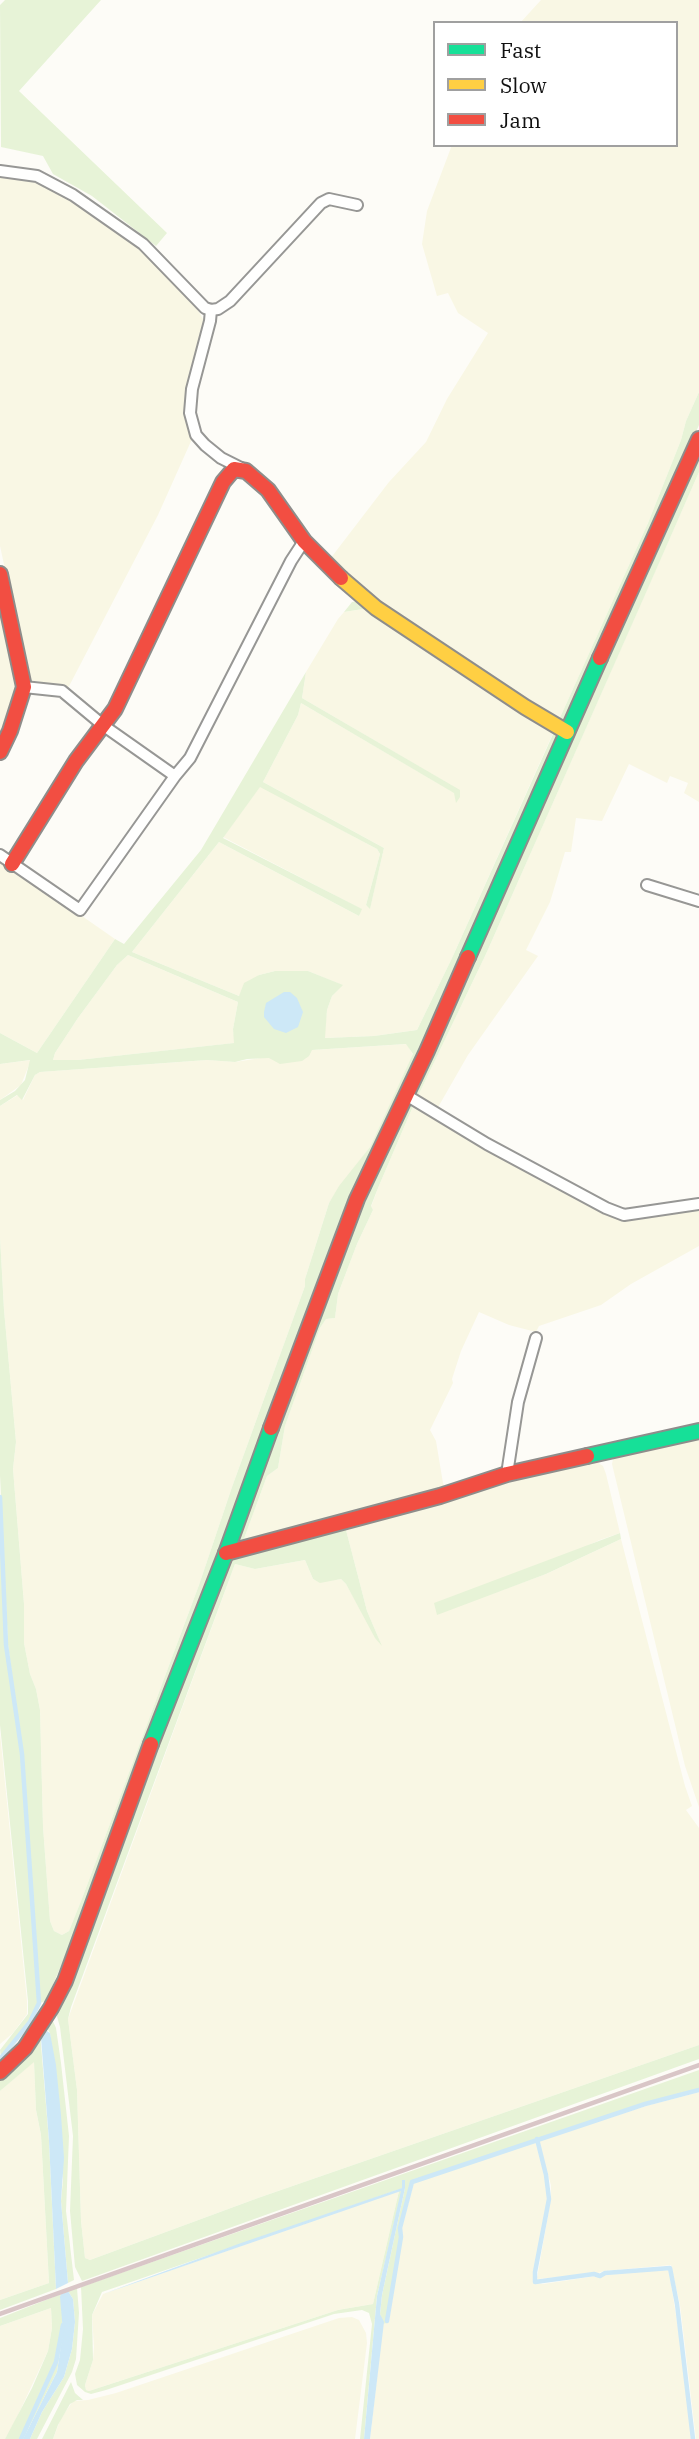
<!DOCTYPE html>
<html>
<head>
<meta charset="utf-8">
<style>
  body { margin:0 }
  #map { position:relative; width:699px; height:2439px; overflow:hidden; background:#fdfcf7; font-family:"IBM Plex Serif",serif }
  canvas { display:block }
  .legend { position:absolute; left:433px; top:21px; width:245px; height:126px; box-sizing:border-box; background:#fff; border:2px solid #a0a0a0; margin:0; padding:9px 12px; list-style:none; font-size:21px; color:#111 }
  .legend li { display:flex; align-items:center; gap:14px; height:35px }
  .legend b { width:35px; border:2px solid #a0a0a0 }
</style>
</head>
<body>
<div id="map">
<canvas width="699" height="2439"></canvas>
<ul class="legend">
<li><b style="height:9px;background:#16e098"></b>Fast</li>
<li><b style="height:9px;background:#ffcf43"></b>Slow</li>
<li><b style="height:9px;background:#f24e42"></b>Jam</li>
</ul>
</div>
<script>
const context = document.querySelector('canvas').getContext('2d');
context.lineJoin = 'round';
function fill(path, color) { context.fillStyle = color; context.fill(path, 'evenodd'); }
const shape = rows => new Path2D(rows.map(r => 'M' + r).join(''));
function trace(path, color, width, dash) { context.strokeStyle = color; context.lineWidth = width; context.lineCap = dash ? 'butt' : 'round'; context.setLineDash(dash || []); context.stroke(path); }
fill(shape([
  [541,0,699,0,699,392,686,421,681,440,648,523,558,722,359,588,330,559,389,482,426,442,447,399,488,333,458,313,448,293,437,296,422,244,427,211,452,145,676,145,676,23,520,23],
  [0,174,34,178,51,187,124,234,194,303,204,321,188,423,192,439,158,515,66,692,51,684,29,680,0,546],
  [699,472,699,802,684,793,688,783,670,776,667,783,629,764,602,821,576,818,571,852,565,852,550,902,526,950,538,956,468,1055,437,1109,417,1098,486,954],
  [0,595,20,693,0,745],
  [363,609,499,695,506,704,554,731,452,958,417,1030,374,1036,324,1038,327,1010,332,996,342,985,308,971,275,971,259,975,239,996,132,952,219,842,359,916,361,909,223,837,260,786,377,849,380,854,366,905,370,908,384,848,263,782,298,715,301,703,455,793,456,797,459,790,302,698,306,672,338,619,344,612],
  [0,859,115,939,37,1053,0,1033],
  [128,955,238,1002,233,1029,235,1043,78,1060,53,1060,55,1053,78,1018,117,965],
  [407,1044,413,1055,370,1147,329,1203,305,1279,305,1286,232,1487,199,1585,83,1896,69,1931,62,1935,54,1931,50,1921,43,1827,40,1710,36,1689,30,1674,24,1643,24,1604,13,1469,16,1442,4,1310,0,1237,0,1106,18,1095,23,1100,35,1075,40,1072,207,1060,235,1062,312,1050],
  [31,1060,21,1085,0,1100,0,1064],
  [414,1104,608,1210,699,1206,699,1246,631,1284,601,1305,539,1326,536,1332,509,1325,479,1312,461,1351,452,1379,453,1383,430,1430,436,1441,443,1483,447,1493,241,1547,267,1476,278,1468,285,1426,320,1328,326,1319,335,1318,338,1294,357,1244,373,1210,371,1207,378,1188],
  [699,1435,699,1807,685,1766,612,1464,613,1459,619,1455],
  [597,1462,603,1466,606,1474,620,1533,600,1540,437,1614,546,1574,621,1539,685,1786,692,1806,686,1810,699,1828,699,2045,258,2198,90,2260,85,2258,81,2221,77,2090,68,2019,235,1564,255,1569,305,1560,313,1579,319,1582,341,1579,346,1584,381,1644,367,1611,345,1526,498,1484],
  [0,1733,27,2001,27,2014,13,2033,0,2044],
  [34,2061,36,2110,41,2135,49,2283,0,2300,0,2091],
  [699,2092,699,2439,696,2439,680,2305,671,2265,604,2271,598,2273,538,2279,537,2278,551,2198,551,2185,538,2141,646,2106],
  [536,2141,545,2179,548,2200,533,2273,533,2282,543,2284,596,2276,601,2277,606,2274,669,2270,681,2348,692,2439,370,2439,383,2324,389,2322,402,2236,402,2227,414,2182],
  [399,2191,373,2304,338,2310,89,2391,86,2390,85,2385,93,2360,94,2347,92,2315,103,2294],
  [51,2308,52,2328,48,2351,10,2432,5,2439,0,2439,0,2326],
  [352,2317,359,2320,366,2333,367,2343,355,2439,53,2439,61,2418,73,2401,88,2400,116,2393,339,2318]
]), '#f9f7e4');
fill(shape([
  [5,0,101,0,19,91,167,233,156,246,92,196,53,174,43,156,1,147,0,5],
  [699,392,699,425,563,725,558,722,648,523,681,440,686,421],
  [699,457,699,472,645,595,486,954,417,1098,411,1095],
  [358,601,564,734,335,1237,70,1945,46,2001,40,2003,23,1754,8,1645,0,1475,0,1237,4,1310,16,1442,13,1469,24,1604,24,1643,30,1674,36,1689,40,1710,43,1827,50,1921,54,1931,62,1935,69,1931,83,1896,199,1585,232,1487,305,1286,305,1279,329,1203,339,1186,370,1147,413,1054,406,1044,312,1050,309,1056,302,1061,280,1064,269,1058,247,1059,235,1062,207,1060,40,1072,35,1075,22,1100,17,1095,0,1106,0,1100,15,1091,25,1080,30,1060,0,1064,0,1033,37,1053,115,939,124,944,201,850,306,672,302,698,460,790,460,797,456,803,454,793,301,703,298,715,263,782,384,848,370,909,366,905,380,854,377,849,260,787,223,838,362,909,359,916,219,842,132,952,239,996,244,983,259,975,275,971,308,971,343,985,332,996,327,1010,325,1038,374,1036,417,1030,452,958,554,732,506,704,499,695,363,609,344,612,352,602],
  [128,955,238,1002,233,1029,234,1043,78,1060,53,1060,55,1053,78,1018,117,965],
  [409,1101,414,1104,378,1188,371,1206,373,1210,357,1244,338,1294,335,1318,326,1319,320,1328,285,1426,278,1468,267,1476,241,1547,235,1548,340,1260],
  [0,1508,5,1645,21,1754,38,2003,29,2021,1,2057,0,2050,28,2014,28,2001,0,1725],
  [345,1526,367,1611,382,1646,375,1638,346,1584,341,1579,320,1583,313,1579,305,1560,255,1569,235,1564,71,2007,68,2019,77,2090,81,2221,85,2258,90,2260,258,2198,699,2045,699,2059,82,2281,75,2267,70,2211,73,2136,60,2027,56,2013,134,1804,232,1555],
  [620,1533,621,1539,546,1574,437,1615,434,1603],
  [52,2019,56,2028,61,2063,69,2136,66,2211,74,2280,68,2283,61,2201,63,2180,50,2033,47,2028],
  [40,2033,49,2141,56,2289,0,2310,0,2300,49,2283,41,2135,36,2110,34,2062,0,2091,0,2077],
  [699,2070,699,2089,645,2103,411,2181,399,2228,400,2237,387,2323,383,2324,380,2314,382,2295,405,2188,404,2180,403,2188,102,2292,92,2315,93,2360,85,2385,86,2390,89,2391,338,2310,373,2304,399,2191,402,2190,377,2296,364,2439,360,2439,372,2324,369,2313,362,2310,334,2314,106,2390,91,2394,85,2392,77,2385,75,2374,80,2360,83,2329,81,2287],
  [77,2288,79,2313,76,2359,72,2372,37,2439,30,2439,42,2412,64,2377,72,2349,75,2322,73,2299,68,2291],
  [61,2294,63,2332,57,2372,23,2439,5,2439,32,2388,48,2351,52,2328,51,2308,0,2326,0,2318],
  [71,2382,75,2393,83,2400,77,2400,70,2404,58,2425,53,2439,42,2439]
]), '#e7f3d7');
fill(shape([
  [284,992,290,992,297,998,303,1012,298,1027,286,1033,274,1029,264,1017,264,1012,266,1003],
  [47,2031,50,2033,56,2065,61,2115,64,2158,61,2201,68,2283,56,2289,49,2141,41,2038],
  [402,2180,405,2180,405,2188,382,2295,380,2314,384,2322,370,2439,364,2439,377,2296,401,2191,103,2294,241,2243,402,2188],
  [68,2291,73,2299,75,2322,72,2349,64,2377,42,2412,30,2439,23,2439,57,2372,63,2332,60,2297,61,2294]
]), '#cde8f7');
trace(shape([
  [0,1497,6,1645,22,1754,39,2003,30,2022,0,2059],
  [537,2139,546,2175,549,2199,535,2272,535,2282,594,2274,600,2276,605,2273,670,2268,677,2304,693,2439],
  [387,2321,401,2237,400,2228,412,2182,645,2104,699,2090],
  [21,2439,56,2362,63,2325]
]), '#cde8f7', 4.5);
const street = shape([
  [0,171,37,176,73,195,143,244,205,308,211,310,218,309,230,301,321,203,329,199,357,205],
  [211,310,210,321,192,389,190,413,196,435,205,445,221,458,243,469],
  [24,687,62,691,104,726,175,776],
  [0,855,80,910,175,776,190,758,291,561,304,541],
  [647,885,699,901],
  [406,1095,487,1144,606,1208,624,1215,699,1204],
  [507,1474,518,1402,536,1338]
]);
const fast = shape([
  [468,957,600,658],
  [587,1456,699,1431],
  [151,1744,226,1553,271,1428]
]);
const slow = shape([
  [341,578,376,608,525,707,567,732]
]);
const jam = shape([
  [0,574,24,687,10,731,0,752],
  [600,658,699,439],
  [12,864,76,761,115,709,223,482,234,469,246,471,268,490,304,541,341,578],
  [271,1428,357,1199,427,1051,468,957],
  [226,1553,440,1496,507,1474,587,1456],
  [0,2072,25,2048,51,2008,65,1981,151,1744]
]);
trace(street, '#979795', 14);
trace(fast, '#8e8d8b', 18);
trace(slow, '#8e8d8b', 18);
trace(jam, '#8e8d8b', 18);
trace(street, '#fffffe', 10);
trace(fast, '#16e098', 14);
trace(slow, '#ffcf43', 14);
trace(jam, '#f24e42', 14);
trace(shape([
  [0,2314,699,2065]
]), '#d9c6c7', 4.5);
</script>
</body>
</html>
